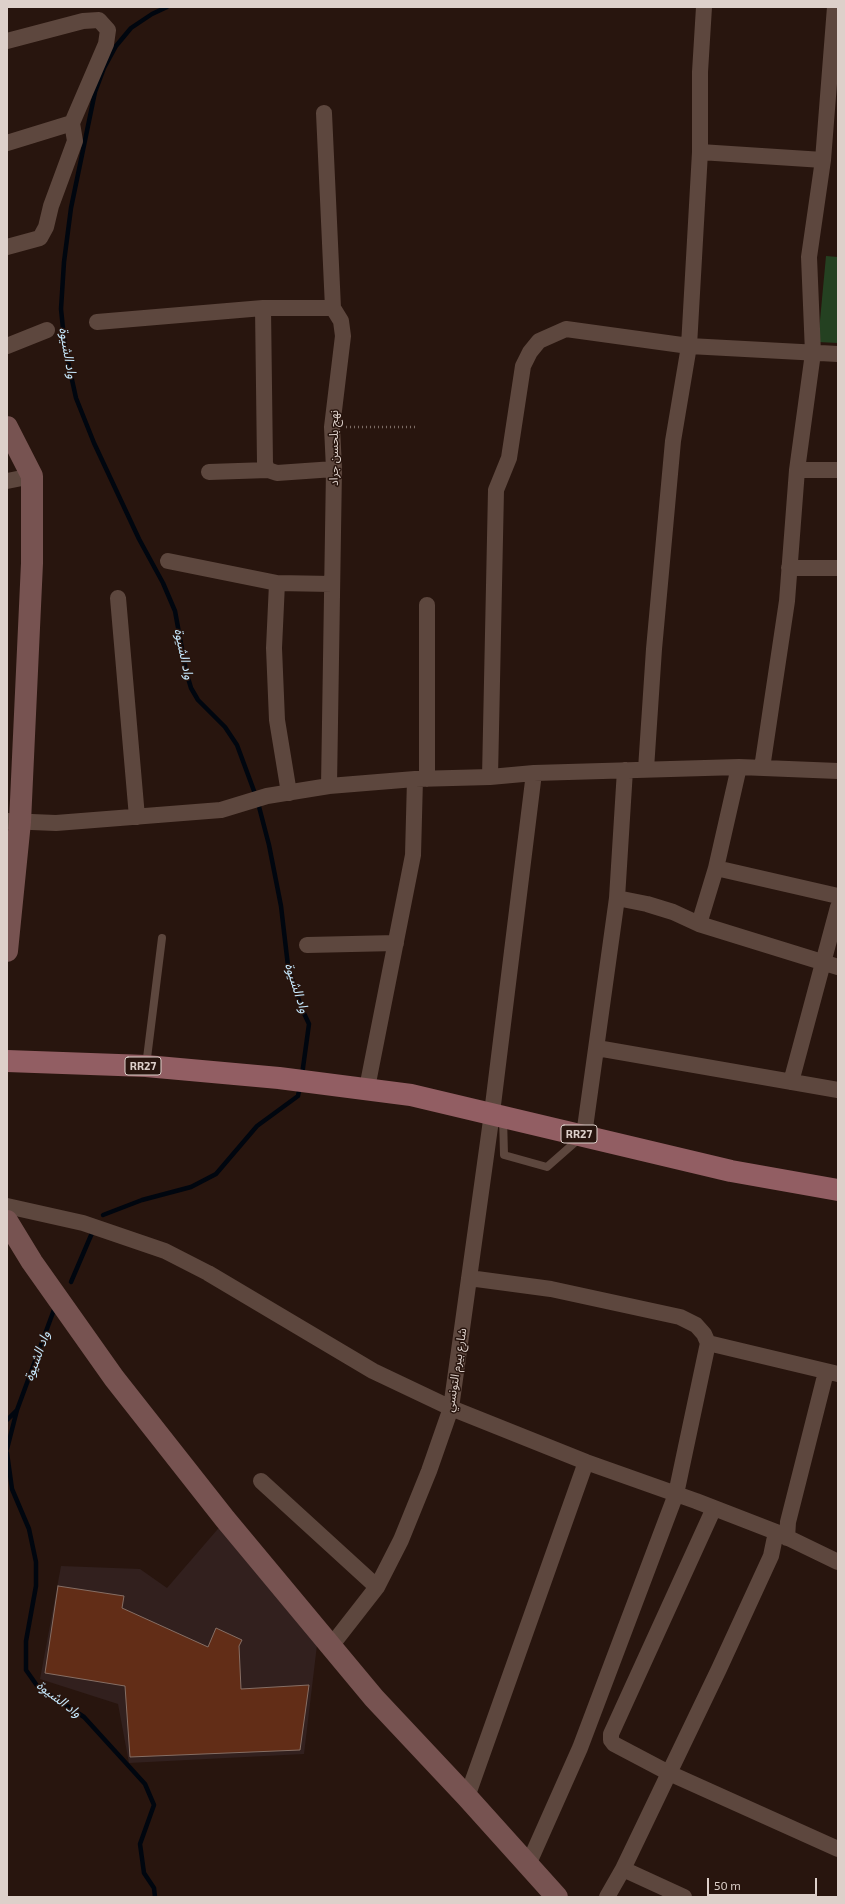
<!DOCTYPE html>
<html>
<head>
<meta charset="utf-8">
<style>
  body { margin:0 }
  #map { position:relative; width:845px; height:1904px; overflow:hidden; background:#28150e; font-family:"Exo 2",sans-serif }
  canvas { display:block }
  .frame { position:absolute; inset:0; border:8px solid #ddd0ca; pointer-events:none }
  .scale { position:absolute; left:707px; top:1878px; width:110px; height:18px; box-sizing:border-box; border:2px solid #ddd0ca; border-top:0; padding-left:5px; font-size:12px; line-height:14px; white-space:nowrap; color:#ddd0ca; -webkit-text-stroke:3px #28150e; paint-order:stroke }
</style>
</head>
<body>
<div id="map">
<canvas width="845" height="1904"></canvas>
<div class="frame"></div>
<div class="scale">50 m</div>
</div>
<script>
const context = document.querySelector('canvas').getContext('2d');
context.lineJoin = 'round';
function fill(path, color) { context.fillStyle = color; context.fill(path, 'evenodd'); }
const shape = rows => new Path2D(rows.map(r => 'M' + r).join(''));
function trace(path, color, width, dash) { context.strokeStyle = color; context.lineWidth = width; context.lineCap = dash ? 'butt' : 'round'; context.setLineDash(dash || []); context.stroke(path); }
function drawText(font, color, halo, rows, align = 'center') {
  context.font = font + ' "Exo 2","Noto Sans Arabic",sans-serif'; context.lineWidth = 3; context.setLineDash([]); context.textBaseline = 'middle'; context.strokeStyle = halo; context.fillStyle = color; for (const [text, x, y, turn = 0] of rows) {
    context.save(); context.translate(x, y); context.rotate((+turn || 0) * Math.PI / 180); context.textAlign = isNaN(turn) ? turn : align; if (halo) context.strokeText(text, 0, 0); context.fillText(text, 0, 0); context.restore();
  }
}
fill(shape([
  [223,1523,317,1645,304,1754,129,1763,118,1704,40,1679,61,1566,140,1569,167,1588]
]), '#32201e');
fill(shape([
  [826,256,838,257,838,343,818,342]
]), '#244121');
trace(shape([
  [167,7,152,14,131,28,116,46,104,68,95,92,71,208,64,262,61,309,65,348,76,398,94,443,139,539,163,583,175,611,186,671,191,688,198,700,225,727,237,745,257,799,269,845,281,906,288,966,301,1007,309,1024,302,1075],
  [103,1215,142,1200,191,1187,216,1174,257,1126,298,1096,300,1086],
  [71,1282,92,1233],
  [7,1420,17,1410],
  [7,1449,17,1410,55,1307],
  [7,1453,12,1489,29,1529,36,1562,36,1586,26,1641,26,1670,38,1687,84,1717,145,1784,154,1805,140,1844,144,1873,154,1888,155,1897]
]), '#00060f', 4.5);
const building = shape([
  [58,1586,124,1596,122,1608,208,1647,216,1628,242,1640,239,1646,241,1689,309,1685,300,1750,130,1757,125,1686,45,1673,58,1586]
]);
fill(building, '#622d17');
trace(building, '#866e64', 1);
trace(shape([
  [346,427,417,427]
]), '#7c6c65', 2.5, [1, 3]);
trace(shape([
  [146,1066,162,938],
  [503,1117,504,1155,547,1167,580,1138]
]), '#5d473e', 8);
trace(shape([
  [7,41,83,21,99,20,108,30,106,44,72,123],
  [324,113,333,308,341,321,343,336,332,427,334,469,329,786],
  [7,143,72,123,75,141,51,206,46,227,40,238,7,247],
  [700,152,823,160],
  [263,308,265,464,268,470,277,473,334,469],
  [97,322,263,308,333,308],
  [7,346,47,330],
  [797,470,838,470],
  [209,472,268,470],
  [7,481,32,476],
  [168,561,277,583,332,584],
  [789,568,838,568],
  [277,583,274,648,277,720,289,793],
  [118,598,137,817],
  [427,605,427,779],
  [762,768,787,601,797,470,813,353,809,257,823,160,835,7],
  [646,769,654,649,673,441,689,346,700,152,700,72,704,7],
  [490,777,496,490,509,458,523,366,530,352,539,341,566,329,689,346,838,354],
  [7,821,56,823,221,810,267,796,329,786,415,779,490,777,534,773,739,767,838,771],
  [716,868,838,896],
  [617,898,647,904,673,912,699,924,838,967],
  [699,924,716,868,739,767],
  [307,945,396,943],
  [597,1048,838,1090],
  [791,1082,838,907],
  [367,1088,413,855,415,779],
  [584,1135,617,898,625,770],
  [7,1206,83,1223,165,1251,208,1273,373,1371,451,1408,586,1462,696,1501,776,1532,838,1562],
  [469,1278,551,1289,680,1317,696,1325,704,1334,708,1343,676,1494,580,1748,528,1865],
  [708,1343,838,1374],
  [261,1481,377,1587],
  [714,1508,611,1734,611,1740,614,1744,669,1773,838,1849],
  [787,1538,788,1522,826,1372],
  [331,1646,377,1587,401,1540,429,1471,451,1408,492,1113,534,773],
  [467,1797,586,1462],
  [623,1869,684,1897],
  [607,1897,623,1869,719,1669,771,1556,776,1532]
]), '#5d473e', 16);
trace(shape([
  [7,427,32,476,32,563,20,822,7,951],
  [7,1221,32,1262,114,1378,225,1519,374,1698,467,1797,557,1897]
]), '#775351', 22);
trace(shape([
  [7,1061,146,1066,279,1078,411,1095,731,1171,838,1190]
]), '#925e63', 22);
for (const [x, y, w] of [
  [143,1066,36],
  [579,1134,36]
]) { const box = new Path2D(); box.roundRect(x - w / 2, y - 9, w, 18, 3); context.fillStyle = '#28150e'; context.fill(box); trace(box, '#ddd0ca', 1); }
drawText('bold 11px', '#ddd0ca', null, [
  ["RR27",143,1066],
  ["RR27",579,1134]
]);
drawText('12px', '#ddd0ca', '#28150e', [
  ["نهج بلحسن جراد",334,448,-90],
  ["شارع بيرم التونسي",456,1370,-81]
]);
drawText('italic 13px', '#c7e9fe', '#28150e', [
  ["واد الشيوة",68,353,80],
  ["واد الشيوة",184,654,78],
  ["واد الشيوة",297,988,72],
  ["واد الشيوة",37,1356,-70],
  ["واد الشيوة",59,1699,37]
]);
</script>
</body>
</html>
